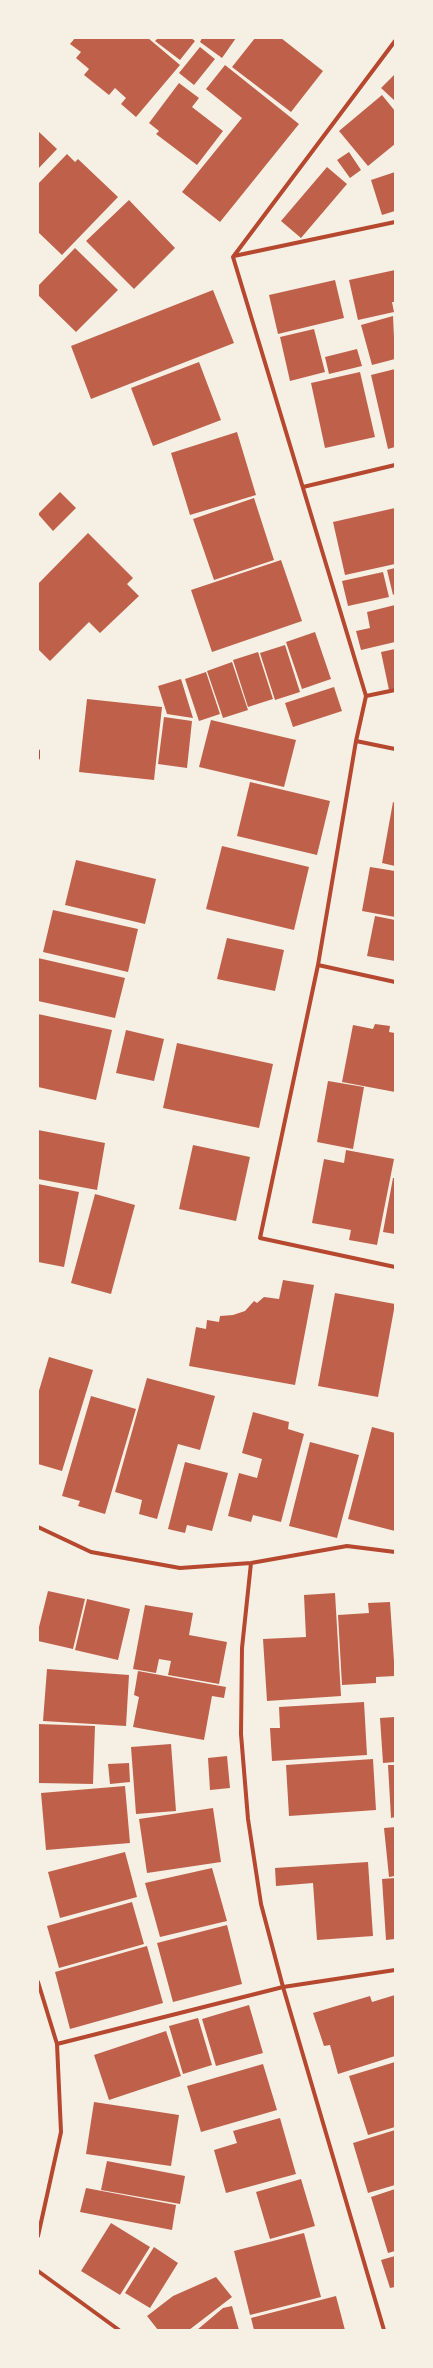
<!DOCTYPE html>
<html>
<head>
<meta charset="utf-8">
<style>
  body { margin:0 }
  #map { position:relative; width:433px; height:2368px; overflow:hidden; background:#f6efe4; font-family:"Playfair Display",serif }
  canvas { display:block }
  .frame { position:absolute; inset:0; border:39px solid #f6efe4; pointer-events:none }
</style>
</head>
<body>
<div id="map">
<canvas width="433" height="2368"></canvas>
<div class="frame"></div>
</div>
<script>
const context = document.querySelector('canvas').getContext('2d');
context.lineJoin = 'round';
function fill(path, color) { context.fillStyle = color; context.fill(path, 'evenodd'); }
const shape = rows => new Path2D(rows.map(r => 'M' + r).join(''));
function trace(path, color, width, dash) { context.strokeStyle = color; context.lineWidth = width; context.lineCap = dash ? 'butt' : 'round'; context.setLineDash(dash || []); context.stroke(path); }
fill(shape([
  [75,38,148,38,180,65,136,117,121,104,126,98,115,88,109,95,84,75,89,69,76,58,81,52,70,44],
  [158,38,191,38,195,41,180,60,155,41],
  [202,38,236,38,222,58,200,42],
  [255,38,281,38,323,71,291,112,232,67],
  [200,47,215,59,194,85,179,73],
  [225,65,299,124,220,222,182,192,242,118,206,89],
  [395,74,395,101,381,88],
  [179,83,199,98,192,107,223,131,197,165,156,134,159,131,149,123],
  [382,95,395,111,395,144,368,166,339,131],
  [38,131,57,149,38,169],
  [349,152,361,170,350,178,337,160],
  [67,154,75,162,78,159,118,197,62,255,38,232,38,184],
  [327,167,347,184,301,238,281,221],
  [395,172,395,211,382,215,371,180],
  [129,200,175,248,134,289,86,241],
  [75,248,118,290,76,332,38,295,38,286],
  [395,270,395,302,392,302,394,312,358,320,349,280],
  [335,280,344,318,278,334,269,295],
  [213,290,234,343,91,399,71,346],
  [393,316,395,359,372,365,361,325],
  [314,329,325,372,290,381,280,337],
  [357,349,362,366,329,374,325,357],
  [199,362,221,420,153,446,131,388],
  [395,369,395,447,388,449,371,375],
  [360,372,375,437,325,448,311,383],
  [237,432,256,495,190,515,171,453],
  [60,492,76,508,53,531,38,514],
  [254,498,274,560,214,580,193,519],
  [395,508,395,564,345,575,333,522],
  [88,533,133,578,127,584,139,596,100,633,89,622,50,661,38,649,38,584],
  [281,560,302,621,212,652,191,590],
  [395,568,395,594,393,595,387,570],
  [383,572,389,597,348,606,342,581],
  [395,605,395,642,361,650,356,631,370,628,367,612],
  [315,632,331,679,302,689,286,642],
  [285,645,300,692,275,700,260,653],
  [395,649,395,689,389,690,381,652],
  [258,652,273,699,248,707,233,660],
  [232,662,248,710,223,718,207,671],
  [206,672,220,714,199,721,185,679],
  [181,679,193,718,167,714,158,686],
  [334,687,342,711,293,727,285,703],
  [87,699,162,707,154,780,79,772],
  [164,717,192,721,187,768,158,764],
  [211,720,296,740,284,787,199,767],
  [250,782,330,801,317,855,237,836],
  [393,802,395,803,395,866,382,863],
  [222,846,309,867,294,930,206,909],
  [76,860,156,879,145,924,65,905],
  [370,867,395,871,395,917,362,911],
  [53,910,138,929,128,972,43,952],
  [375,916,395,920,395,961,367,956],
  [227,938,284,950,275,991,217,979],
  [38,958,125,978,115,1018,38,1001],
  [38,1014,112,1030,96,1100,38,1087],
  [375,1024,390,1026,389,1032,395,1033,395,1092,342,1082,353,1025,373,1029],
  [126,1030,164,1039,154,1081,116,1073],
  [177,1043,273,1064,259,1128,163,1108],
  [328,1081,364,1087,353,1149,317,1142],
  [38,1130,105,1143,97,1190,38,1179],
  [193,1145,250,1157,236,1221,179,1209],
  [346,1150,394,1159,377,1245,349,1240,351,1230,312,1223,324,1159,344,1163],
  [393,1178,395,1178,395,1234,383,1232],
  [38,1184,79,1192,64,1267,38,1262],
  [95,1194,135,1205,111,1294,71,1283],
  [283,1280,314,1285,295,1385,189,1366,196,1327,206,1329,207,1320,219,1322,220,1316,233,1315,245,1311,254,1301,257,1303,264,1297,279,1299],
  [335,1293,395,1304,378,1397,318,1386],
  [49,1357,93,1370,62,1471,38,1464,38,1394],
  [147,1378,215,1396,200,1450,178,1444,157,1519,139,1514,142,1500,115,1492],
  [91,1396,136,1409,105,1514,78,1506,80,1501,62,1496],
  [253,1412,289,1422,288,1429,304,1434,281,1522,253,1515,251,1522,228,1516,239,1473,257,1478,262,1459,242,1453],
  [372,1427,395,1433,395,1531,348,1519],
  [310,1442,359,1455,337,1538,289,1526],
  [185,1462,228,1473,212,1531,187,1525,185,1533,168,1529],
  [48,1591,85,1599,73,1649,38,1641,38,1631],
  [335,1593,341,1696,267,1701,263,1639,306,1637,304,1595],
  [87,1599,130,1609,118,1660,75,1650],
  [390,1602,395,1676,376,1677,376,1683,342,1685,338,1615,369,1613,368,1603],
  [145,1605,193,1613,189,1635,227,1642,219,1684,168,1675,171,1661,159,1659,156,1673,133,1669],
  [47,1669,129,1675,126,1726,43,1721],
  [138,1671,226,1687,224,1698,212,1696,204,1740,133,1727,139,1697,134,1695],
  [364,1702,367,1755,272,1761,270,1728,280,1728,279,1707],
  [395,1717,395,1762,383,1763,380,1718],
  [38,1724,95,1726,93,1784,38,1783],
  [171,1744,176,1811,136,1814,131,1747],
  [227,1756,230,1788,210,1790,208,1758],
  [373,1759,376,1810,289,1816,286,1765],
  [129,1763,130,1782,110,1784,108,1764],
  [388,1765,395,1765,395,1817,391,1818],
  [125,1786,130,1843,46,1850,41,1793],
  [213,1808,221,1862,147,1873,139,1819],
  [395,1827,395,1876,389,1877,384,1828],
  [125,1852,137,1897,60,1918,48,1872],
  [368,1862,373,1936,317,1940,313,1883,276,1886,275,1868],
  [212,1868,227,1921,160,1937,145,1883],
  [395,1878,395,1939,386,1940,382,1879],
  [132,1902,144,1944,59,1968,47,1926],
  [227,1925,242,1984,173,2002,157,1943],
  [147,1946,163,2003,70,2029,55,1972],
  [395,1995,395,2056,338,2074,330,2045,324,2046,313,2013,370,1996,372,2002],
  [249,2005,263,2053,216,2066,202,2019],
  [198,2018,212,2065,183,2074,169,2026],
  [166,2031,181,2076,109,2100,94,2055],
  [395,2062,395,2127,368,2135,349,2076],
  [263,2064,277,2110,201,2132,187,2086],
  [94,2102,179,2115,171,2166,86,2154],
  [280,2118,296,2174,226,2193,214,2150,237,2143,233,2131],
  [395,2130,395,2185,368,2193,353,2143],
  [107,2161,185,2176,180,2204,101,2190],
  [301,2179,315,2226,270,2239,256,2192],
  [86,2188,176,2205,172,2230,80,2212],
  [395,2189,395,2251,388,2253,371,2197],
  [111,2223,150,2247,120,2295,81,2271],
  [304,2233,321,2297,250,2315,234,2251],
  [154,2247,178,2263,150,2308,125,2293],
  [395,2256,395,2287,390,2288,381,2260],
  [216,2277,232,2297,189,2330,158,2330,147,2316,173,2296],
  [336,2296,345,2330,254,2330,251,2318],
  [232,2306,239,2330,197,2330,223,2308]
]), '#bf614a');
trace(shape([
  [234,256,395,222],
  [233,257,366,696,356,741,318,965,260,1238,395,1267],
  [233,257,395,41],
  [303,487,395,465],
  [366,696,395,690],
  [356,741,395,749],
  [38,751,38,758],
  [318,965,395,982],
  [38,1527,91,1552,180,1568,251,1563,347,1546,395,1552],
  [251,1563,242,1648,241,1734,248,1819,261,1904,283,1987,384,2330],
  [38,1982,57,2044,61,2132,38,2236],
  [57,2044,283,1987,395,1970],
  [38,2271,119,2330]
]), '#b5482f', 4);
</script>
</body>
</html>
